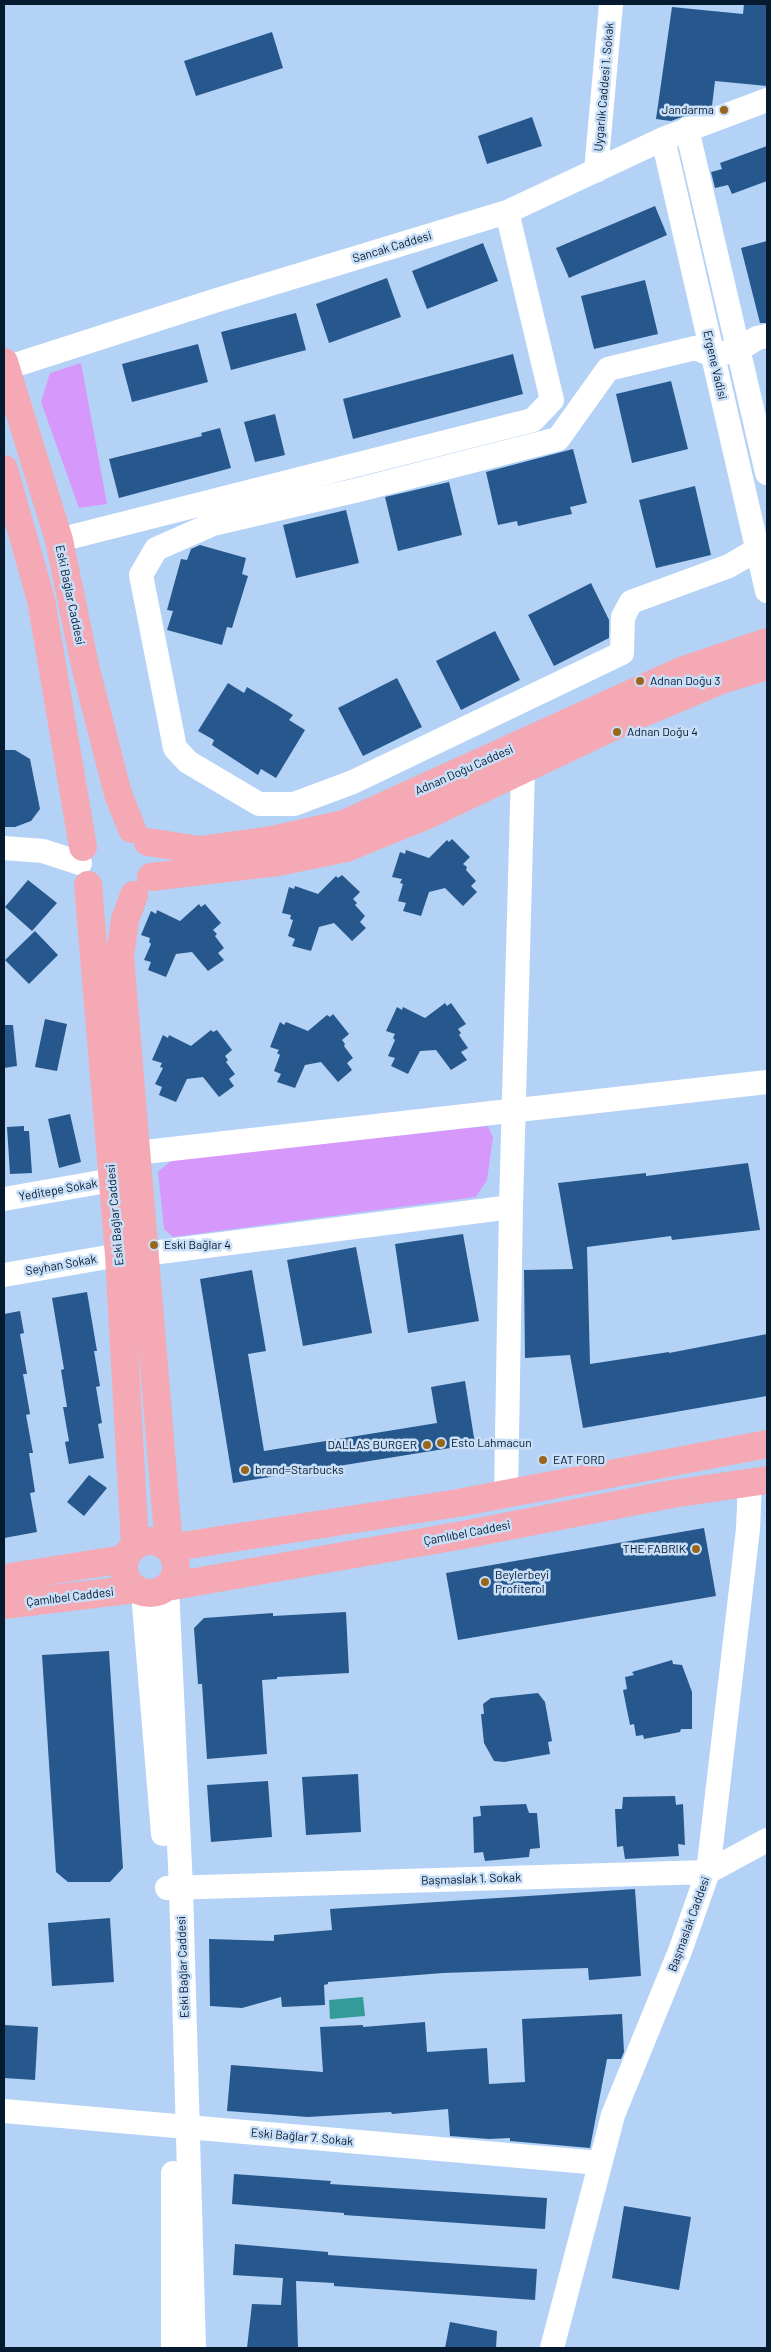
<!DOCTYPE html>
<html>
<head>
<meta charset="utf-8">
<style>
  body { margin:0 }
  #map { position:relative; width:771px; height:2352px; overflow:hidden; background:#b3d2f6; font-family:Barlow,sans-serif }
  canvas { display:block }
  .frame { position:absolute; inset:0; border:5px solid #05192f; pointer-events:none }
</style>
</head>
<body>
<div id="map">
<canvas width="771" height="2352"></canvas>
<div class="frame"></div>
</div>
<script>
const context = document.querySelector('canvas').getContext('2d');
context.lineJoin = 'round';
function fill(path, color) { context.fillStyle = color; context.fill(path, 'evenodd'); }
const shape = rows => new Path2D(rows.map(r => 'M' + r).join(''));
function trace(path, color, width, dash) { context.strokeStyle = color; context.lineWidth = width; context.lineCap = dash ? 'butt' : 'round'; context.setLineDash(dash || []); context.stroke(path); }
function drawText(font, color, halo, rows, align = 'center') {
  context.font = font + ' Barlow,sans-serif'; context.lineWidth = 5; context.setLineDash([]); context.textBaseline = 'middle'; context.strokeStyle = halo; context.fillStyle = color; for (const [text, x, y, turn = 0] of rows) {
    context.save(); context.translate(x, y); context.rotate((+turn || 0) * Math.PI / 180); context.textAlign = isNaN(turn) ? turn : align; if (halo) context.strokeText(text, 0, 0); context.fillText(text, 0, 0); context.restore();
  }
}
fill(shape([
  [81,363,107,504,79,508,41,402,50,373],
  [488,1126,493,1137,487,1180,476,1197,173,1237,164,1229,158,1172,172,1160]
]), '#d798fc');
fill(shape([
  [363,1997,365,2016,330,2019,329,2000]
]), '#349b98');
fill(shape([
  [744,4,767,4,767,86,715,81,712,106,671,121,656,119,672,7,743,14],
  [272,32,283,68,196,96,184,61],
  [532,117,542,146,487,164,478,136],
  [767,146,767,181,732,194,728,185,715,188,711,172,722,169,720,163],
  [655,206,667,235,569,278,556,248],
  [767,241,767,323,760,323,741,248],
  [483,243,498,281,427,309,412,271],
  [387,278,401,317,329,343,316,304],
  [645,280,658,334,594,349,581,296],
  [296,313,306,350,231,370,221,332],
  [198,344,208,382,132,402,122,364],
  [513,354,523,394,353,439,343,399],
  [671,381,688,449,632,463,616,394],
  [275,414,285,455,255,462,244,422],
  [220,428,231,468,119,498,109,459,202,436,201,433],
  [573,449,587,503,570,507,572,514,553,518,518,526,517,521,498,525,486,472],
  [449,482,462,535,398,551,385,497],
  [695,486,711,555,656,568,639,500],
  [346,510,359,563,296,578,283,525],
  [200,545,246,558,242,574,248,576,232,628,227,627,222,645,167,630,173,611,167,610,181,559,187,560,191,549],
  [591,583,609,620,609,638,554,666,528,615],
  [495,631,520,680,461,710,436,661],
  [397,678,422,727,363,756,338,708],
  [228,683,244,693,247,687,277,705,293,715,289,720,305,730,276,778,261,769,258,775,212,745,214,740,198,731],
  [4,750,15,750,30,759,40,809,31,821,15,827,4,827],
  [452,839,470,857,463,864,467,867,466,870,476,881,471,886,477,892,463,906,445,888,429,892,421,916,403,911,406,903,398,901,403,884,400,883,402,879,392,877,400,852,405,854,406,850,429,858,447,840,449,842],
  [342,875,360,892,353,899,357,903,355,905,365,916,360,922,366,928,352,941,334,923,319,927,311,951,292,946,295,939,288,936,293,920,290,919,291,915,282,913,289,887,294,889,295,886,318,894,336,876,338,878],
  [28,880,57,903,32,931,5,907],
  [199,904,201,907,205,904,221,923,213,930,217,934,215,936,224,948,218,953,224,960,208,971,192,952,176,954,166,977,148,970,151,962,144,960,151,944,149,942,150,938,141,935,151,911,156,914,157,910,180,921],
  [35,931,58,955,29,984,5,960],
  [445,1003,447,1006,451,1003,466,1024,458,1029,461,1033,459,1035,468,1048,461,1052,467,1060,451,1070,436,1050,420,1051,408,1074,391,1066,395,1058,388,1056,395,1040,393,1038,395,1034,386,1031,397,1007,402,1010,403,1007,425,1018],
  [333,1014,349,1034,342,1040,345,1044,344,1046,353,1058,347,1063,352,1070,338,1082,321,1062,305,1065,295,1088,277,1082,281,1074,274,1071,280,1055,277,1053,279,1050,270,1047,280,1022,284,1025,286,1022,308,1031,327,1015,330,1017],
  [45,1019,67,1024,57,1071,35,1067],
  [4,1025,13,1025,17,1066,4,1068],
  [211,1030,213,1032,217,1030,232,1050,225,1056,228,1060,226,1062,235,1074,229,1079,234,1086,219,1097,203,1077,187,1079,176,1102,159,1095,162,1087,155,1084,163,1068,160,1067,162,1063,152,1060,163,1035,168,1038,169,1035,191,1046],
  [70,1114,81,1162,59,1168,48,1119],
  [24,1126,24,1131,29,1131,32,1173,10,1174,7,1127],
  [748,1163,760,1230,672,1240,671,1236,587,1247,590,1364,669,1352,669,1353,767,1334,767,1396,583,1428,570,1355,525,1358,524,1270,573,1269,558,1183,646,1173,646,1176],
  [463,1234,479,1321,408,1333,395,1244],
  [356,1247,372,1333,303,1346,287,1260],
  [252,1270,266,1351,248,1354,264,1451,437,1423,431,1387,465,1381,475,1444,233,1483,200,1279],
  [87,1292,97,1351,94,1351,100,1386,96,1387,102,1423,98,1424,104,1458,69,1464,65,1442,69,1441,63,1407,67,1407,61,1370,64,1369,52,1298],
  [20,1311,24,1333,20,1334,27,1374,23,1374,30,1414,26,1415,33,1453,29,1453,35,1492,30,1493,37,1532,4,1538,4,1314],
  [89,1475,107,1488,84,1516,67,1502],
  [704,1528,716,1596,458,1640,446,1573],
  [346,1612,349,1673,277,1677,277,1679,262,1680,267,1754,207,1759,202,1684,198,1684,194,1628,204,1618,273,1613,273,1616],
  [109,1651,123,1868,110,1882,68,1882,56,1872,42,1655],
  [672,1660,673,1664,682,1665,692,1692,692,1729,681,1729,680,1732,644,1739,643,1735,636,1736,634,1724,630,1725,623,1690,627,1689,625,1677,634,1675,632,1672],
  [538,1693,545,1702,552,1741,548,1742,550,1754,504,1762,494,1761,484,1743,481,1714,484,1714,483,1704,491,1698],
  [358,1774,361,1832,306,1835,302,1777],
  [268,1781,272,1837,211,1842,207,1785],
  [675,1796,676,1805,683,1804,685,1845,678,1844,679,1856,625,1859,623,1846,617,1847,615,1809,622,1809,623,1797],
  [526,1804,529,1813,537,1813,540,1848,530,1849,529,1857,485,1861,483,1852,474,1853,473,1817,481,1816,480,1806],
  [635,1889,641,1976,589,1980,588,1968,443,1973,328,1982,328,1984,324,1985,325,2005,282,2007,281,1997,242,2008,210,2006,209,1939,274,1941,274,1935,332,1930,330,1909],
  [110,1918,114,1982,52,1986,48,1923],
  [622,2014,624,2052,621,2059,607,2059,590,2148,510,2141,510,2138,489,2139,450,2136,448,2109,392,2114,391,2112,308,2117,227,2111,231,2065,323,2072,320,2027,363,2025,363,2027,425,2022,427,2052,487,2048,489,2084,525,2082,522,2019],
  [4,2025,38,2027,35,2080,4,2078],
  [234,2174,331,2181,330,2184,547,2198,545,2229,344,2215,344,2213,232,2204],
  [624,2206,691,2217,679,2290,612,2278],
  [235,2244,328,2252,328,2255,537,2269,535,2300,334,2286,334,2283,296,2281,298,2348,247,2348,252,2304,281,2305,283,2278,233,2275],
  [450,2322,497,2331,496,2348,445,2348]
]), '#27588d');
trace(shape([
  [687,129,767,473],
  [663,139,767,591],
  [596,171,611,4],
  [767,336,757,338,738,350,713,355,695,348,608,369,558,439,358,490,213,524,156,549,141,575,175,748,188,762,259,804,294,804,353,782,622,653,623,617,631,602,729,566,758,549,767,547],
  [6,368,214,301,507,212,663,139,767,100],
  [59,540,533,420,552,400,507,212],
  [4,848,43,851,80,863],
  [136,1153,767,1082],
  [4,1199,112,1180],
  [144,1254,511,1207],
  [4,1275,119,1255],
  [506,1494,511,1207,523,769],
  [167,1587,181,1888,194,2348],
  [143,1593,163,1834],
  [167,1888,708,1872,767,1840],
  [4,2111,600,2163],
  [173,2173,173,2348],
  [552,2348,613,2115,680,1951,708,1872,748,1529,750,1483]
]), '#fff', 24);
trace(shape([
  [4,362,59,540,86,670,118,794,132,829],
  [4,469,41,600,83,847],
  [148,842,200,850,272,840,344,824,681,671,767,642],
  [151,877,278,862,346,848,425,816,631,718,721,680,767,666],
  [88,885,119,1255,135,1545],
  [134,895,125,920,120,956,169,1548,458,1503,767,1444],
  '124 1567a26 26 0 1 1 52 0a26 26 0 1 1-52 0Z',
  [4,1578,124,1559],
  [167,1587,463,1535,672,1494,767,1480],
  [4,1605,135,1589]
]), '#f5a9b5', 28);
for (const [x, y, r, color] of [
  [724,110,5,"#99661b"],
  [640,681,5,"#99661b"],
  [617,732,5,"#99661b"],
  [154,1245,5,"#99661b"],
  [441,1443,5,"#99661b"],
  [427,1445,5,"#99661b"],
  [543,1460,5,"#99661b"],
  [245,1470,5,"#99661b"],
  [696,1549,5,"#99661b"],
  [485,1582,5,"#99661b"]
]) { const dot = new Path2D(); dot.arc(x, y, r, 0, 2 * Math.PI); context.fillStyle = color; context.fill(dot); trace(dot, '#c9dff7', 2); }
drawText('12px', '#05192f', '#c9dff7', [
  ["Uygarlık Caddesi 1. Sokak",604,87,-85],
  ["Sancak Caddesi",392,247,-17],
  ["Ergene Vadisi",715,365,77],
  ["Eski Bağlar Caddesi",70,595,78],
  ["Adnan Doğu Caddesi",464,770,-24],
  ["Yeditepe Sokak",58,1190,-10],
  ["Eski Bağlar Caddesi",115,1215,-95],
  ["Seyhan Sokak",61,1265,-10],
  ["Çamlıbel Caddesi",467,1533,-11],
  ["Çamlıbel Caddesi",70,1597,-7],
  ["Başmaslak 1. Sokak",471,1879,-2],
  ["Başmaslak Caddesi",689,1924,-70],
  ["Eski Bağlar Caddesi",183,1967,-92],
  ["Eski Bağlar 7. Sokak",302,2137,5]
]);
drawText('12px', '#05192f', '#c9dff7', [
  ["Jandarma",714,110,"right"],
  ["Adnan Doğu 3",650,681],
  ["Adnan Doğu 4",627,732],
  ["Eski Bağlar 4",164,1245],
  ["Esto Lahmacun",451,1443],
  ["DALLAS BURGER",417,1445,"right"],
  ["EAT FORD",553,1460],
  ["brand=Starbucks",255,1470],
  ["THE FABRIK",686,1549,"right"],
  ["Beylerbeyi",495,1575],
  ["Profiterol",495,1589]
], 'left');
</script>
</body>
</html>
